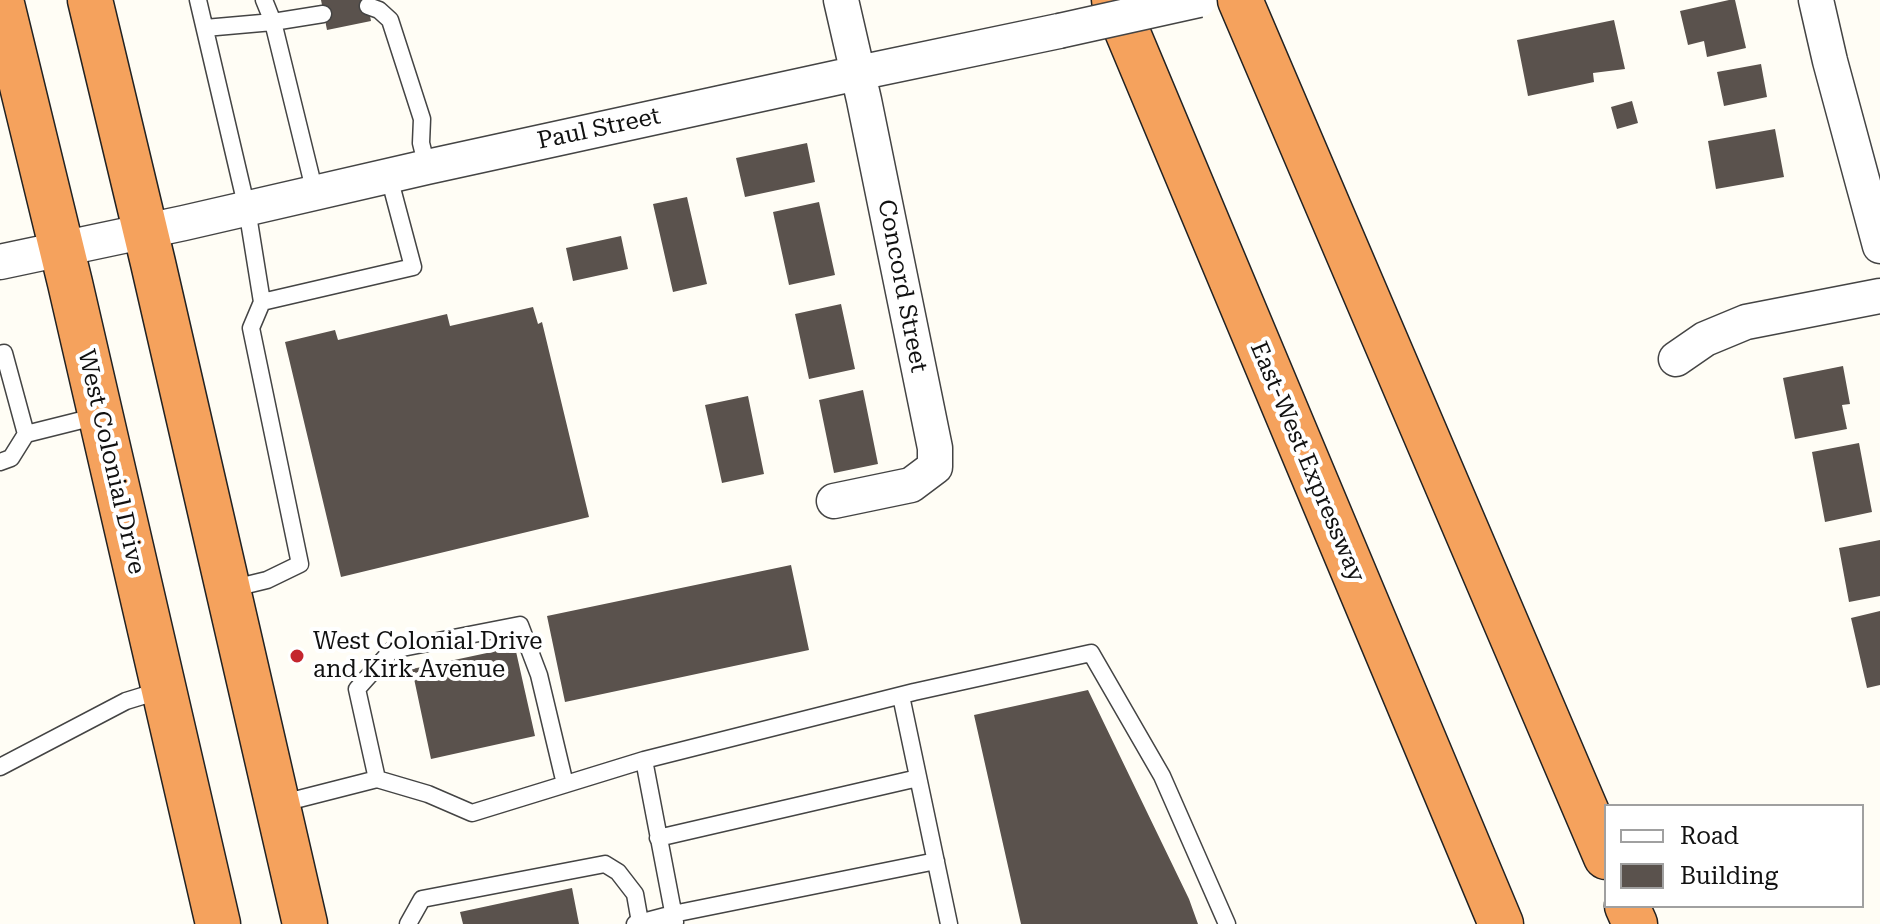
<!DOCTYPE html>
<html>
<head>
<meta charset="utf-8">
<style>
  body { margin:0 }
  #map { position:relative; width:1880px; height:924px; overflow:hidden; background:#fffdf5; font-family:"Roboto Serif",serif }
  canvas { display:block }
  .legend { position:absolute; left:1604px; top:804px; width:260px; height:104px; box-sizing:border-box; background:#fff; border:2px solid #a0a0a0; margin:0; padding:10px 14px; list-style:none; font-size:24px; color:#111 }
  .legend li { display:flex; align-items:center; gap:16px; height:40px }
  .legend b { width:40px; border:2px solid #a0a0a0 }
</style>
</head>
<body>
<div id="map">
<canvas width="1880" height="924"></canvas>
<ul class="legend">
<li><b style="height:10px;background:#fff"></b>Road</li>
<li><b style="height:22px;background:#5a524d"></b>Building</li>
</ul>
</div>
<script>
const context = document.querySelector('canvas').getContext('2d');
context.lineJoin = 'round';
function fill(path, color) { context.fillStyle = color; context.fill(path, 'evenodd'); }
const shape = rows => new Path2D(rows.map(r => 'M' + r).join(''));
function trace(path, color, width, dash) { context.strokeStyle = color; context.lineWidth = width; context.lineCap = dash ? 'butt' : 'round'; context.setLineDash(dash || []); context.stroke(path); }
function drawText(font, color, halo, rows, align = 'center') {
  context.font = font + ' "Roboto Serif",serif'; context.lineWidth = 8; context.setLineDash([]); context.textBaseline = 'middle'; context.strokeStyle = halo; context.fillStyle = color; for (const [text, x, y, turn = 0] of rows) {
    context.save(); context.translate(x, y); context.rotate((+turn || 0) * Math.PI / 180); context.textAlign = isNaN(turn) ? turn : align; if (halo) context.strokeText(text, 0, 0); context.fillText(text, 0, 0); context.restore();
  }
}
fill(shape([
  [321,0,367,0,371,21,327,30],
  [1729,0,1735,0,1746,48,1707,57,1704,41,1688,45,1680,11],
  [1614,20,1625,69,1593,73,1594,82,1528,96,1517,40],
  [1761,64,1767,97,1724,106,1717,72],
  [1632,101,1638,123,1617,129,1611,107],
  [1775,129,1784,177,1716,189,1708,141],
  [807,143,815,182,745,197,736,158],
  [687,197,707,284,673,292,653,204],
  [819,202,835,275,789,285,773,212],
  [621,236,628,269,573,281,566,248],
  [841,304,855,369,809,379,795,314],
  [533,307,538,324,542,322,589,517,341,577,285,342,335,330,338,340,447,314,450,326],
  [1843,366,1850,404,1842,405,1847,429,1795,439,1783,378],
  [863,390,878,464,834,473,819,400],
  [748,396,764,474,722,483,705,405],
  [1859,443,1872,512,1825,522,1812,452],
  [1880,540,1880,596,1849,602,1839,548],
  [791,565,809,650,565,702,547,616],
  [1880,611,1880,685,1867,688,1851,618],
  [515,647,535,736,431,759,412,669],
  [1088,690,1189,899,1198,924,1021,924,974,715],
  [572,888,579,924,463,924,460,912]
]), '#5a524d');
const lane = shape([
  [198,0,247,209,262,302],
  [264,0,273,22,315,193],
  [368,6,379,10,390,20,422,119,421,143,427,167],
  [205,28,273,22,323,14],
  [0,354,4,353,26,434],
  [0,462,11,458,26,434,98,416],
  [230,589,267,580,300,564,251,328,262,302,413,267,389,177],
  [901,696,949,924],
  [644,760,675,922],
  [0,767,126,701,162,690],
  [377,779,357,689,392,650,520,625,539,675,565,784],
  [279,804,377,779,428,794,472,813,644,760,914,692,1091,653,1162,776,1227,924],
  [658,838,918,778],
  [408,924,422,899,605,864,618,872,635,894,640,922],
  [635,924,673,914,936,861]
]);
const street = shape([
  [1816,0,1830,61,1880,246],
  [0,262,184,223,427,167,858,73,1059,31],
  [1676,359,1705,339,1746,322,1880,296],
  [834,501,911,485,935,467,935,448,864,100,841,0]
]);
const highway = shape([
  [1,0,70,283,218,924],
  [90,0,153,263,305,924],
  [1114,0,1501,924],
  [1240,0,1606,857],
  [1627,906,1635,924]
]);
trace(lane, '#444', 19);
trace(street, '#444', 37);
trace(highway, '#222', 47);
trace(lane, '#fff', 16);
trace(street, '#fff', 34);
trace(highway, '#f5a25d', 44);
const streetBridge = shape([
  [1059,31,1199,0]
]);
trace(streetBridge, '#444', 37, []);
trace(streetBridge, '#fff', 34);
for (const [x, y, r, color] of [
  [297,656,8,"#c4262e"]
]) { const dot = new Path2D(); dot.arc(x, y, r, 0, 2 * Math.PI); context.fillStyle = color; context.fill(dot); trace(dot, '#fff', 3); }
drawText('24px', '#111', '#fff', [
  ["Paul Street",599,129,-12],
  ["Concord Street",902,286,79],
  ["West Colonial Drive",111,462,77],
  ["East-West Expressway",1307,462,67]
]);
drawText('24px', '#111', '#fff', [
  ["West Colonial Drive",313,642],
  ["and Kirk Avenue",313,670]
], 'left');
</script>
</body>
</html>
